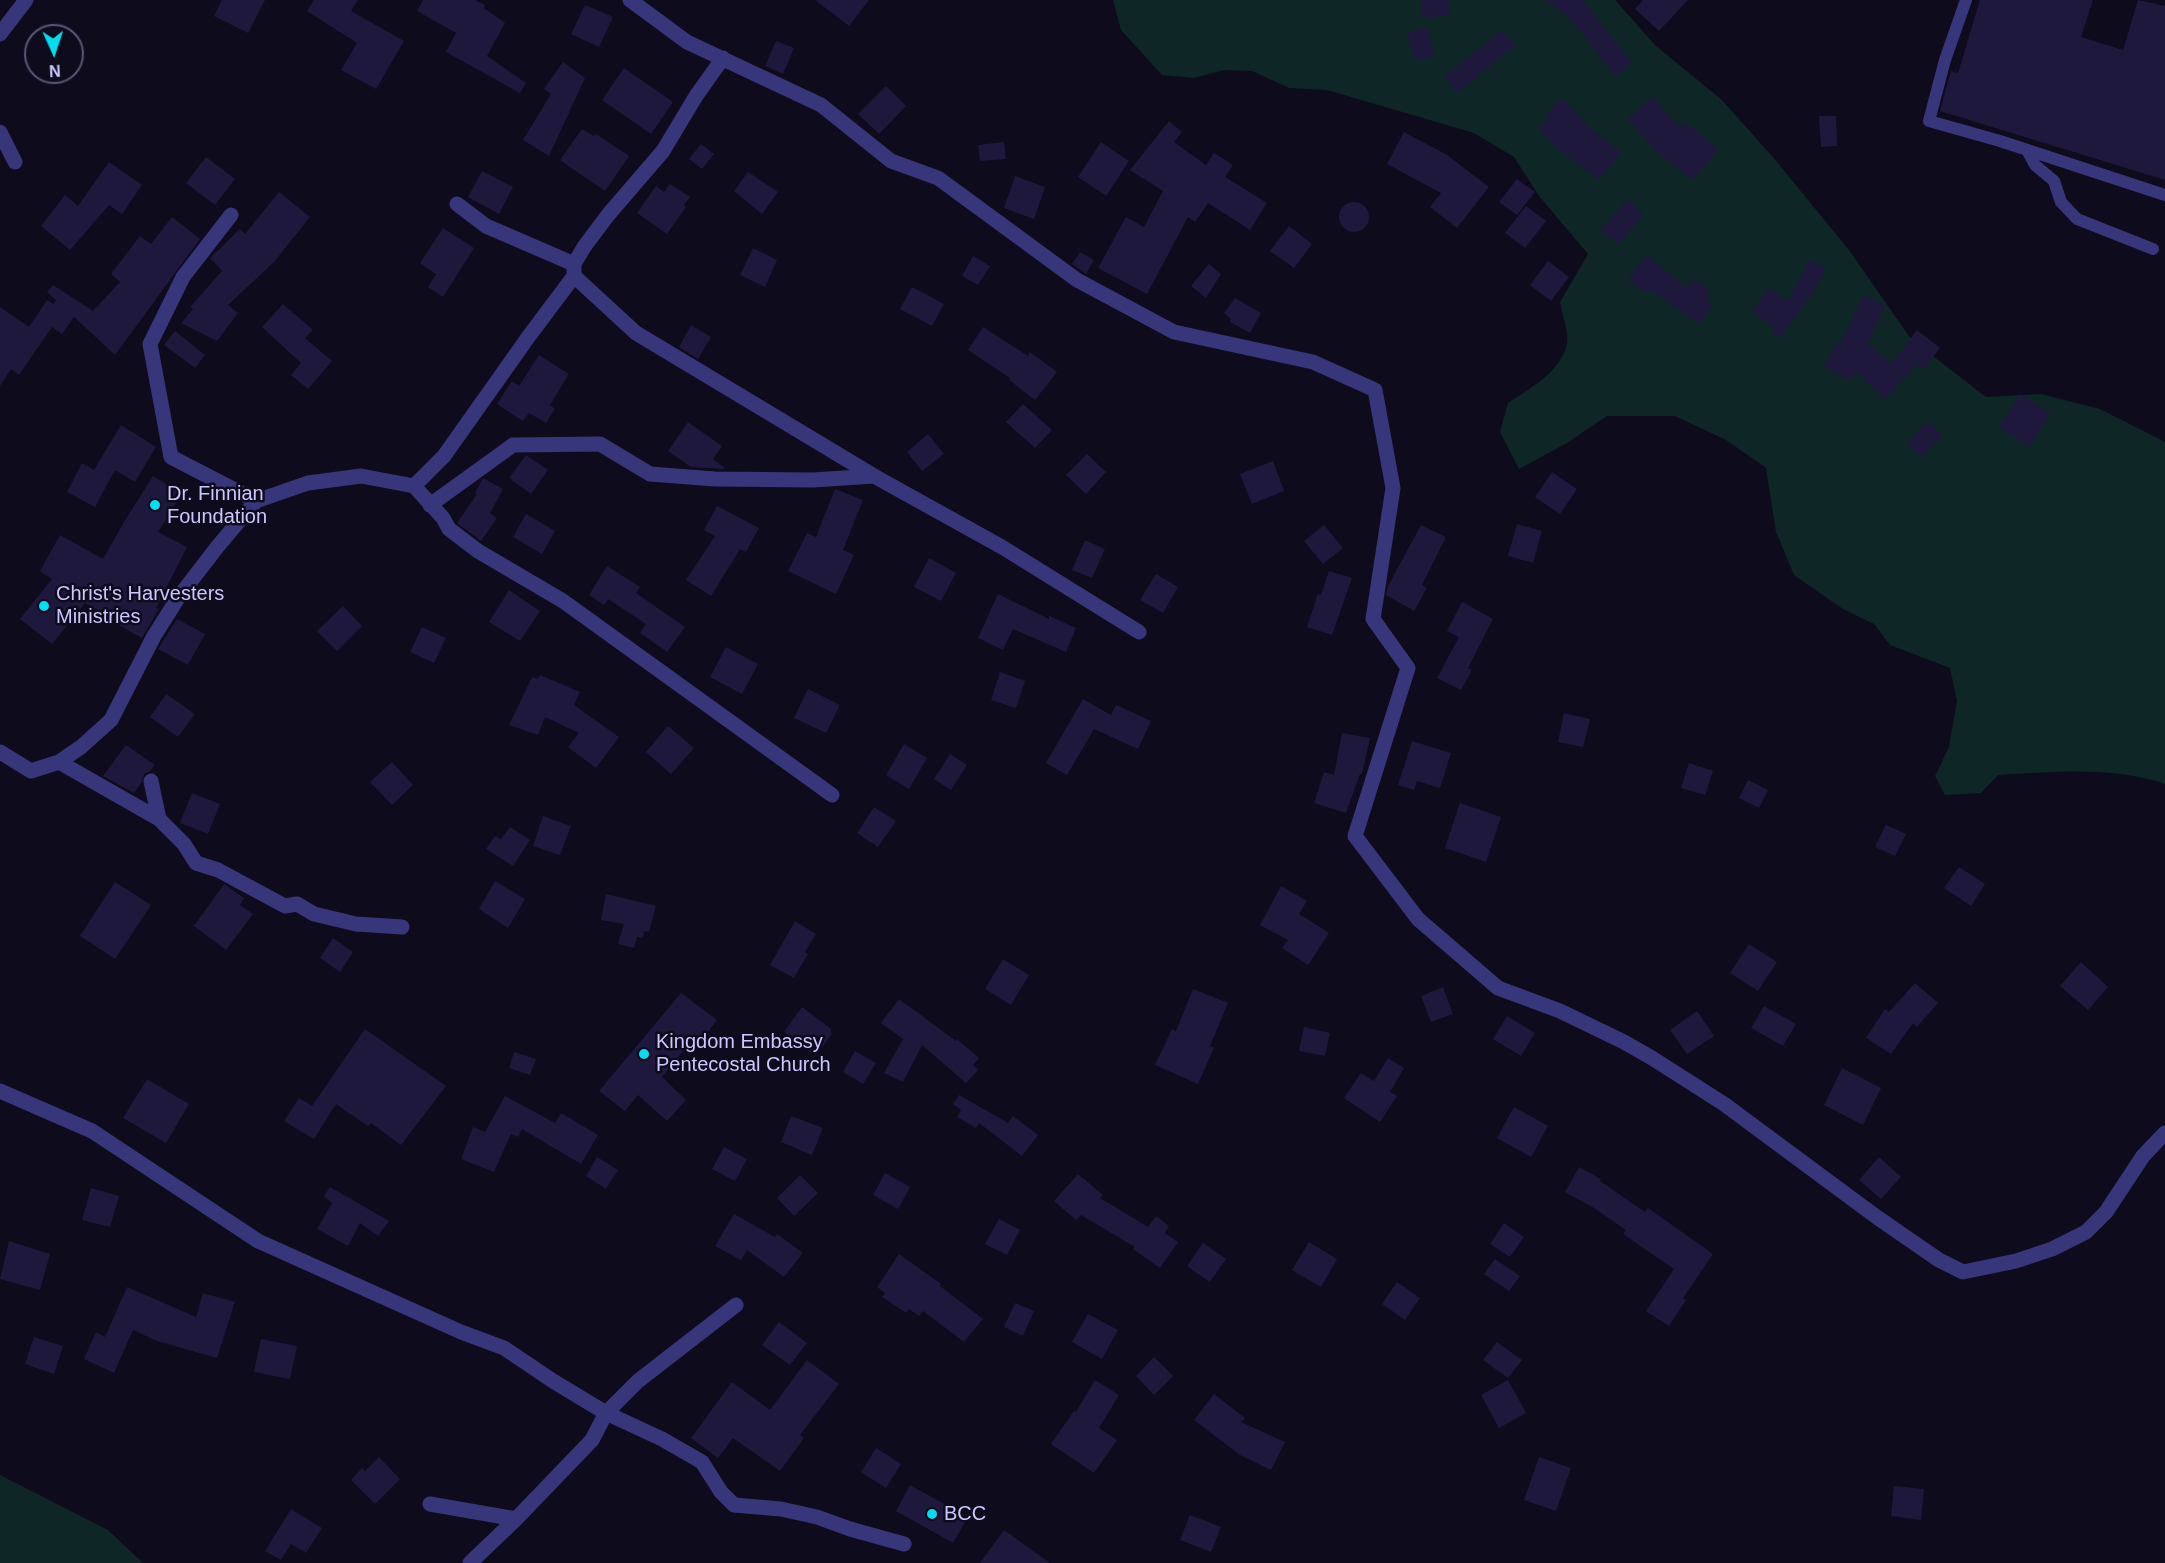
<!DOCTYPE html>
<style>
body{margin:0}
#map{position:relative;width:2165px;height:1563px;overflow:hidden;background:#0e0b1c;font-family:Arial,sans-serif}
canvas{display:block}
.north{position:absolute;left:24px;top:24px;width:60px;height:60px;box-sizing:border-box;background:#0e0b1c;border:2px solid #5a5677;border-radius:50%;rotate:177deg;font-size:16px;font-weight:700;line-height:24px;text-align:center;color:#ccc7ff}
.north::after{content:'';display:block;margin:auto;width:21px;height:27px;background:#02ddf0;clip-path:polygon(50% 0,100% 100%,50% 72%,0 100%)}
</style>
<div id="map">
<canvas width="2165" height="1563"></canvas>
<div class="north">N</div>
</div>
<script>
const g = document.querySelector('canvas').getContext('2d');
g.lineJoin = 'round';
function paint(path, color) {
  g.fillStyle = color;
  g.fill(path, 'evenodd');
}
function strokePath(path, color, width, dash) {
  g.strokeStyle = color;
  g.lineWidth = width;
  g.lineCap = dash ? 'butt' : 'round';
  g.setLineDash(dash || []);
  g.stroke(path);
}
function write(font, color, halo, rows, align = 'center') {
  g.font = font + ' Arial,sans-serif';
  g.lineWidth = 5;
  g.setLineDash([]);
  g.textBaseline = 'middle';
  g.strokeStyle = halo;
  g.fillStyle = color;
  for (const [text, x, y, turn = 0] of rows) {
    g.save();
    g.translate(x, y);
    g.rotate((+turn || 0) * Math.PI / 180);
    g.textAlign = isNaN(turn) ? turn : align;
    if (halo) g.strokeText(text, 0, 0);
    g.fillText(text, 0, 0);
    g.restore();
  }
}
const green = new Path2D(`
 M1113,0H1615L1655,45L1722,100L1772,156L1849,250L1911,339L1986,397L2041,394L2100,409L2165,442V784C2112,766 2053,772 1998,775L1981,793L1945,795L1935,776L1949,747L1957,701L1950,668L1890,645L1874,624L1843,609L1794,575L1776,532L1766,468L1726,440L1675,416H1607L1567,443L1519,469L1500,432L1508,403C1530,388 1561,372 1567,344C1569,332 1562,314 1560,302L1588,254L1539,196L1514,157L1474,133L1327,90L1289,88L1252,71L1224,70L1194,78L1162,75L1121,30Z
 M0,1475L108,1530L143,1563H0Z`);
const building = new Path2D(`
 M222,0H265L248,33L214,16Z
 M314,0H358L351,11L404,41L376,89L341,70L357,43L307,11Z
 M423,0H475L485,5L484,8L505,23L487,56L526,83L520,93L446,52L456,33L417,11Z
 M815,0H869L849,26Z
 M1421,0H1448L1450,15L1423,18Z
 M1546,0H1583L1632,63L1615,76L1572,20Z
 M1643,0H1688L1659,31L1635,9Z
 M1980,0H2093L2081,37L2123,50L2138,0L2165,6V180L1940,111L1951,71L1958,73Z
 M585,5L613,17L599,47L571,34Z
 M1427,27L1435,56L1415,61L1407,33Z
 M1501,30L1515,45L1458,93L1444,77Z
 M776,41L794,48L783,74L765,66Z
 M563,62L585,78L549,156L523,140L551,94L544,89Z
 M624,68L673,102L651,134L602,100Z
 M886,86L906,106L879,134L858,114Z
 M1652,97L1680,128L1685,122L1718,149L1693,180L1658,153L1627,118Z
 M1562,98L1594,131L1621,152L1599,180L1555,146L1538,128L1549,117L1546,113Z
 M1819,116H1836L1837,146L1821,147Z
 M1169,121L1182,132L1174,142L1206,165L1214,153L1233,165L1225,177L1267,203L1250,230L1208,203L1195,222L1188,217L1147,294L1098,268L1126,217L1144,227L1163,191L1130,170Z
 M582,129L594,136L596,134L629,156L605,191L560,160Z
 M1404,132L1447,155L1489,187L1457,228L1430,207L1441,193L1387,164Z
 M1004,142L1006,159L980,161L978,145Z
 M1101,142L1129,161L1106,196L1078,177Z
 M701,144L714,154L702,169L689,159Z
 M206,157L235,179L215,205L186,183Z
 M109,162L142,185L122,214L109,205L70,250L41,226L65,195L78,206Z
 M482,171L513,187L499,214L468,197Z
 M748,172L778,192L762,214L734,191Z
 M1015,176L1045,187L1034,219L1004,208Z
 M1517,179L1535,192L1517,215L1499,202Z
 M670,184L690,197L684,205L686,207L667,234L637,213L656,186L664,192Z
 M279,192L310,217L274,262L228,305L238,313L217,341L181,323L193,309L190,307L222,271L210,258L240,229L245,234Z
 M1627,199L1644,214L1618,245L1601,230Z
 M1339 217a15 15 0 1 1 30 0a15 15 0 1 1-30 0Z
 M1526,206L1546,221L1525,248L1505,233Z
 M172,217L200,239L115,355L74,317L62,334L52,327L19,375L11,369L0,386V307L29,327L47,300L53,304L56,300L47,292L53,285L93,311L120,282L111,274L140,236L151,244Z
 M1289,226L1312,244L1294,268L1270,251Z
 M443,228L474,248L443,297L428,287L436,274L420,263Z
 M753,248L777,260L765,287L740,275Z
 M1080,252L1094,260L1086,274L1072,264Z
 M1647,255L1688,288L1694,279L1711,291L1705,299L1713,304L1699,324L1650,289L1646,293L1628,278Z
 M973,256L990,266L978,285L962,276Z
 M1809,260L1826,268L1816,288L1780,338L1772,333L1774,327L1752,311L1769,288L1788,301Z
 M1548,261L1569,277L1551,301L1530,285Z
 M1209,264L1221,274L1206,298L1191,286Z
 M912,287L944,304L932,326L900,309Z
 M1863,295L1885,305L1868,343L1891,364L1917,330L1940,348L1924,369L1917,364L1885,399L1856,372L1851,381L1824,367L1837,342L1841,344Z
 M1235,298L1261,313L1250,333L1230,322L1231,319L1224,313Z
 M283,304L313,330L305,338L332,361L308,389L291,375L301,363L262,327Z
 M691,325L711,337L698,359L679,347Z
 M983,327L1028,356L1030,352L1057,372L1035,400L1009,380L1010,378L968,350Z
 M175,331L205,355L195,368L164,345Z
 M539,355L569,374L550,405L555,409L546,423L529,413L523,421L497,404L512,381L519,386Z
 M2020,394L2051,414L2029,447L1999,427Z
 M1023,404L1052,430L1035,448L1006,422Z
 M1928,421L1943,436L1921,457L1907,443Z
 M688,422L722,446L713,459L724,467L723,469L691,467L668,451Z
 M121,425L156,447L135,482L115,470L95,507L67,492L82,463L94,470Z
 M928,434L944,454L922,471L907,452Z
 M1087,454L1106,472L1086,494L1066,475Z
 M526,455L548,470L531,494L509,478Z
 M1273,461L1284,491L1252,504L1240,474Z
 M1552,472L1577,489L1560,514L1535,497Z
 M153,476L182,494L158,532L187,547L156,608L159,609L142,638L117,624L118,622L85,603L52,644L20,619L52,579L40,571L60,535L103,559L124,522Z
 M483,478L503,489L490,513L497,518L481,541L457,523L477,494L475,493Z
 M835,489L863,500L843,550L854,555L836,594L788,571L807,533L816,537Z
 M717,506L759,528L746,552L740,549L711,596L686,580L715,536L704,530Z
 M526,514L555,531L542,554L513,537Z
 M1517,524L1542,531L1533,563L1508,556Z
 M1324,525L1343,548L1323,564L1304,541Z
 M1421,525L1446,537L1422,585L1427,588L1414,611L1386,595L1388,586Z
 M1085,540L1105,549L1092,578L1072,570Z
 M929,558L956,573L941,601L914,587Z
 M607,566L640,587L636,593L685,627L667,652L640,633L646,624L608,599L604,605L589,595Z
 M1329,571L1352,578L1332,635L1307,627L1318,594L1321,595Z
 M1156,574L1178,587L1163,613L1140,600Z
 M509,590L540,611L520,641L489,622Z
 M998,594L1049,619V616L1076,628L1066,652L1013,629L1003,650L978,638Z
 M1462,602L1493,619L1468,668L1472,670L1461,690L1437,678L1459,637L1447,631Z
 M343,606L362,626L337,651L317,631Z
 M177,619L205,634L188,665L158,649Z
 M422,627L446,638L434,663L410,652Z
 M726,647L758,664L742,694L710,677Z
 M1000,672L1025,681L1016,708L991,700Z
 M540,675L580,692L574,705L619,737L596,768L568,747L579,733L545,717L538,735L509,725L532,677L538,679Z
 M808,689L840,705L826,733L794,718Z
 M166,694L195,714L178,737L150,717Z
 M1083,699L1111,715L1116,705L1151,721L1138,749L1094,729L1067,775L1046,763Z
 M1564,713L1590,719L1583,747L1558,742Z
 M668,726L694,748L671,774L646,752Z
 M1342,733L1370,738L1362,774H1360L1346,813L1314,803L1324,772L1334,775Z
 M1412,741L1451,753L1440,788L1417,781L1414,790L1398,785Z
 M904,744L927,758L909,789L886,775Z
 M126,745L155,765L150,771L144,774L141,783L134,793L103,776Z
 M950,754L967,765L951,790L934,779Z
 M392,762L413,785L392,805L370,782Z
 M1689,763L1713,771L1705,795L1681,788Z
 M1748,780L1768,790L1759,808L1739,798Z
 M192,793L220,804L208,834L180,823Z
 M1460,803L1501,817L1486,862L1445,848Z
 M874,807L896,821L878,847L857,833Z
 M543,816L571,826L560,855L533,846Z
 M1886,825L1906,834L1895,856L1875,847Z
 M510,827L530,840L513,866L486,849L495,836L501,839Z
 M1959,867L1985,884L1971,906L1944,888Z
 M495,881L525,899L508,928L479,909Z
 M115,882L151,905L115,959L80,936Z
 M224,884L244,898L240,905L253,914L226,950L194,926Z
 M1281,886L1307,901L1299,914L1329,933L1308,965L1282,948L1288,940L1260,925Z
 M606,894L656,906L649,932L644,931L643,938L637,937L634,948L618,944L624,924L601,920Z
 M795,921L816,934L805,952L808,954L794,978L770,965Z
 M333,938L353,952L340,972L320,958Z
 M1749,944L1777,962L1758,991L1730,973Z
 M1003,959L1029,975L1011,1005L985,989Z
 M2081,962L2108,987L2088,1010L2060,986Z
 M1915,983L1938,1003L1917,1027L1913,1023L1891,1054L1866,1038L1885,1009L1889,1012Z
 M1443,987L1453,1014L1431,1022L1421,996Z
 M1193,989L1228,1003L1210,1046L1214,1048L1198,1084L1155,1065L1172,1029L1176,1031Z
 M681,993L717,1020L690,1055L684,1050L662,1077L686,1100L667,1121L638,1095L625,1111L599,1091Z
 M899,999L956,1041L957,1039L979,1058L973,1065L978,1070L966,1083L922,1045L903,1082L884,1073L903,1039L881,1023Z
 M1764,1006L1796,1024L1783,1046L1751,1028Z
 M802,1007L831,1029V1035L816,1056L784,1032Z
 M1697,1011L1714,1036L1687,1054L1670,1030Z
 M1507,1016L1535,1033L1521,1056L1493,1039Z
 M1304,1027L1330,1033L1325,1056L1299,1051Z
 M365,1029L446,1086L401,1145L371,1123L368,1126L336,1104L314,1139L284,1121L299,1098L312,1106Z
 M855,1051L876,1063L863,1084L843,1072Z
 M514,1052L536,1059L530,1075L509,1068Z
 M1388,1058L1404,1068L1390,1092L1397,1096L1380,1122L1344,1098L1361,1073L1374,1081Z
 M1842,1068L1881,1088L1863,1125L1824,1105Z
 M147,1079L189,1104L166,1143L123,1118Z
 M959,1095L1008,1123L1013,1116L1038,1135L1022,1156L979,1123L976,1128L957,1117L961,1110L953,1104Z
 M505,1096L555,1123L561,1113L598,1135L581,1164L522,1129L518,1137L511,1134L494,1172L461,1159L473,1127L485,1132Z
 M1514,1107L1548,1126L1531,1157L1497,1138Z
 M791,1116L823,1128L812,1155L781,1142Z
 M724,1147L747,1159L735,1181L712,1169Z
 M597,1157L618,1170L606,1189L586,1176Z
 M1879,1157L1901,1177L1881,1199L1859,1180Z
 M1579,1167L1601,1179L1600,1181L1645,1212L1648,1208L1713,1254L1683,1298L1686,1300L1669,1326L1646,1311L1674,1269L1623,1234L1626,1230L1594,1208L1565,1192Z
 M885,1173L910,1187L898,1209L873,1195Z
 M1078,1174L1103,1195L1100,1198L1148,1227L1156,1216L1169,1226L1165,1233L1178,1242L1160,1268L1133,1249L1135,1247L1081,1215L1076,1220L1054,1201Z
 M800,1175L818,1193L794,1216L777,1198Z
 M330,1187L389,1221L378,1236L360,1223L348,1246L317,1229L332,1203L324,1196Z
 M91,1188L119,1196L110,1227L82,1220Z
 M734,1214L775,1237L777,1234L803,1253L784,1277L747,1250L741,1260L715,1246Z
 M999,1219L1020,1230L1007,1255L985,1244Z
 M1504,1223L1524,1237L1510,1257L1490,1244Z
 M9,1241L50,1254L40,1290L0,1279Z
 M1309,1242L1337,1259L1321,1287L1292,1270Z
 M1203,1243L1226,1259L1210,1282L1187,1266Z
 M899,1254L941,1284L940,1286L983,1319L964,1342L923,1311L919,1316L909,1309L906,1313L882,1297L885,1293L877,1287Z
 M1495,1259L1520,1276L1509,1291L1484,1274Z
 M1397,1282L1420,1298L1405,1320L1382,1304Z
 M127,1287L196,1317L203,1293L235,1302L217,1358L157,1341L133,1330L114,1373L84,1359L96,1332L105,1337Z
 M1015,1303L1034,1311L1023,1336L1004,1327Z
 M1088,1314L1118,1330L1102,1359L1072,1342Z
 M779,1322L807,1343L790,1365L762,1345Z
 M34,1337L63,1346L54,1374L25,1364Z
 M261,1339L297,1346L290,1379L254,1372Z
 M1497,1342L1522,1360L1508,1378L1483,1360Z
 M1154,1357L1173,1376L1154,1395L1136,1376Z
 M807,1360L839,1384L800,1435L804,1438L780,1471L733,1438L718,1458L691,1438L732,1382L770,1410Z
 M1095,1380L1119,1395L1099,1428L1117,1440L1094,1473L1051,1444L1074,1411L1076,1412Z
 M1508,1380L1526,1413L1499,1428L1481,1395Z
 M1214,1394L1245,1418L1241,1422L1285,1442L1271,1470L1240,1455L1194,1420Z
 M876,1448L901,1464L886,1488L861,1472Z
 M379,1457L400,1479L375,1504L351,1480L362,1468L365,1471Z
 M1539,1457L1571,1468L1556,1511L1524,1500Z
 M910,1485L968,1517L953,1543L896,1511Z
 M1894,1486L1924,1489L1921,1520L1891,1516Z
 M291,1509L322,1528L306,1553L291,1544L281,1560L265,1551Z
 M1190,1515L1221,1527L1211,1552L1180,1540Z
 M1004,1530L1050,1563H980Z`);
const service = new Path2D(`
 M1966,0L1945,60L1929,121L2000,141L2165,195
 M2027,150L2035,165L2054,181L2061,202L2077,219L2153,249`);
const minor = new Path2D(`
 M630,0L687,42L821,105L891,161L938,178L1077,280L1174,332L1313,362L1375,390L1393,488L1373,619L1408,668L1355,836L1418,919L1498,988L1560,1011L1624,1042L1652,1058L1724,1104L1878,1218L1939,1260L1963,1272L2016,1261L2052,1249L2086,1232L2106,1212L2143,1156L2165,1133
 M0,34L26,0
 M0,132L15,162
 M457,204L486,226L574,264V276L529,336L444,456L414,486L443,518L449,529L478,551L563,601L832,795
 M574,264L584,247L608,215L663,151L696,96L723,58
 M574,276L636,333L874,476L1002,547L1139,632
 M256,501L308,483L361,476L414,486
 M430,505L513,445L600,444L650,474L715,479L813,480L874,476
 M0,752L31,771L59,762L81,747L111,720L154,636L178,598L218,546L256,501L171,457L150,344L183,277L231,215
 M59,762L159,819
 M151,781L159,819L184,844L196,863L218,870L285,906L297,904L314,914L356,924L402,927
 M0,1091L92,1131L258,1241L461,1332L504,1348L553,1381L606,1413L638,1381L736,1305
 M430,1504L516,1519L592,1440L606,1413L662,1439L702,1462L721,1492L734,1505L781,1509L817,1517L850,1529L904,1544
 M470,1563L516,1519`);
const markers = [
 [155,505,6,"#02ddf0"],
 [44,606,6,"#02ddf0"],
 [644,1054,6,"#02ddf0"],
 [932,1514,6,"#02ddf0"]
];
const poiNames = [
 ["Dr. Finnian",167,494],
 ["Foundation",167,517],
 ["Christ's Harvesters",56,594],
 ["Ministries",56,617],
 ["Kingdom Embassy",656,1042],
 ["Pentecostal Church",656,1065],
 ["BCC",944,1514]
];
paint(green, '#0e2625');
paint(building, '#1e183d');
strokePath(service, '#38367b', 12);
strokePath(minor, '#38367b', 15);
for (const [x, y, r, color] of markers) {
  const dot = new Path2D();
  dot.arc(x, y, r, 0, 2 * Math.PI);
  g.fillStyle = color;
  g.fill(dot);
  strokePath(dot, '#0e0b1c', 2);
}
write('20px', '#ccc7ff', '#0e0b1c', poiNames, 'left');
</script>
